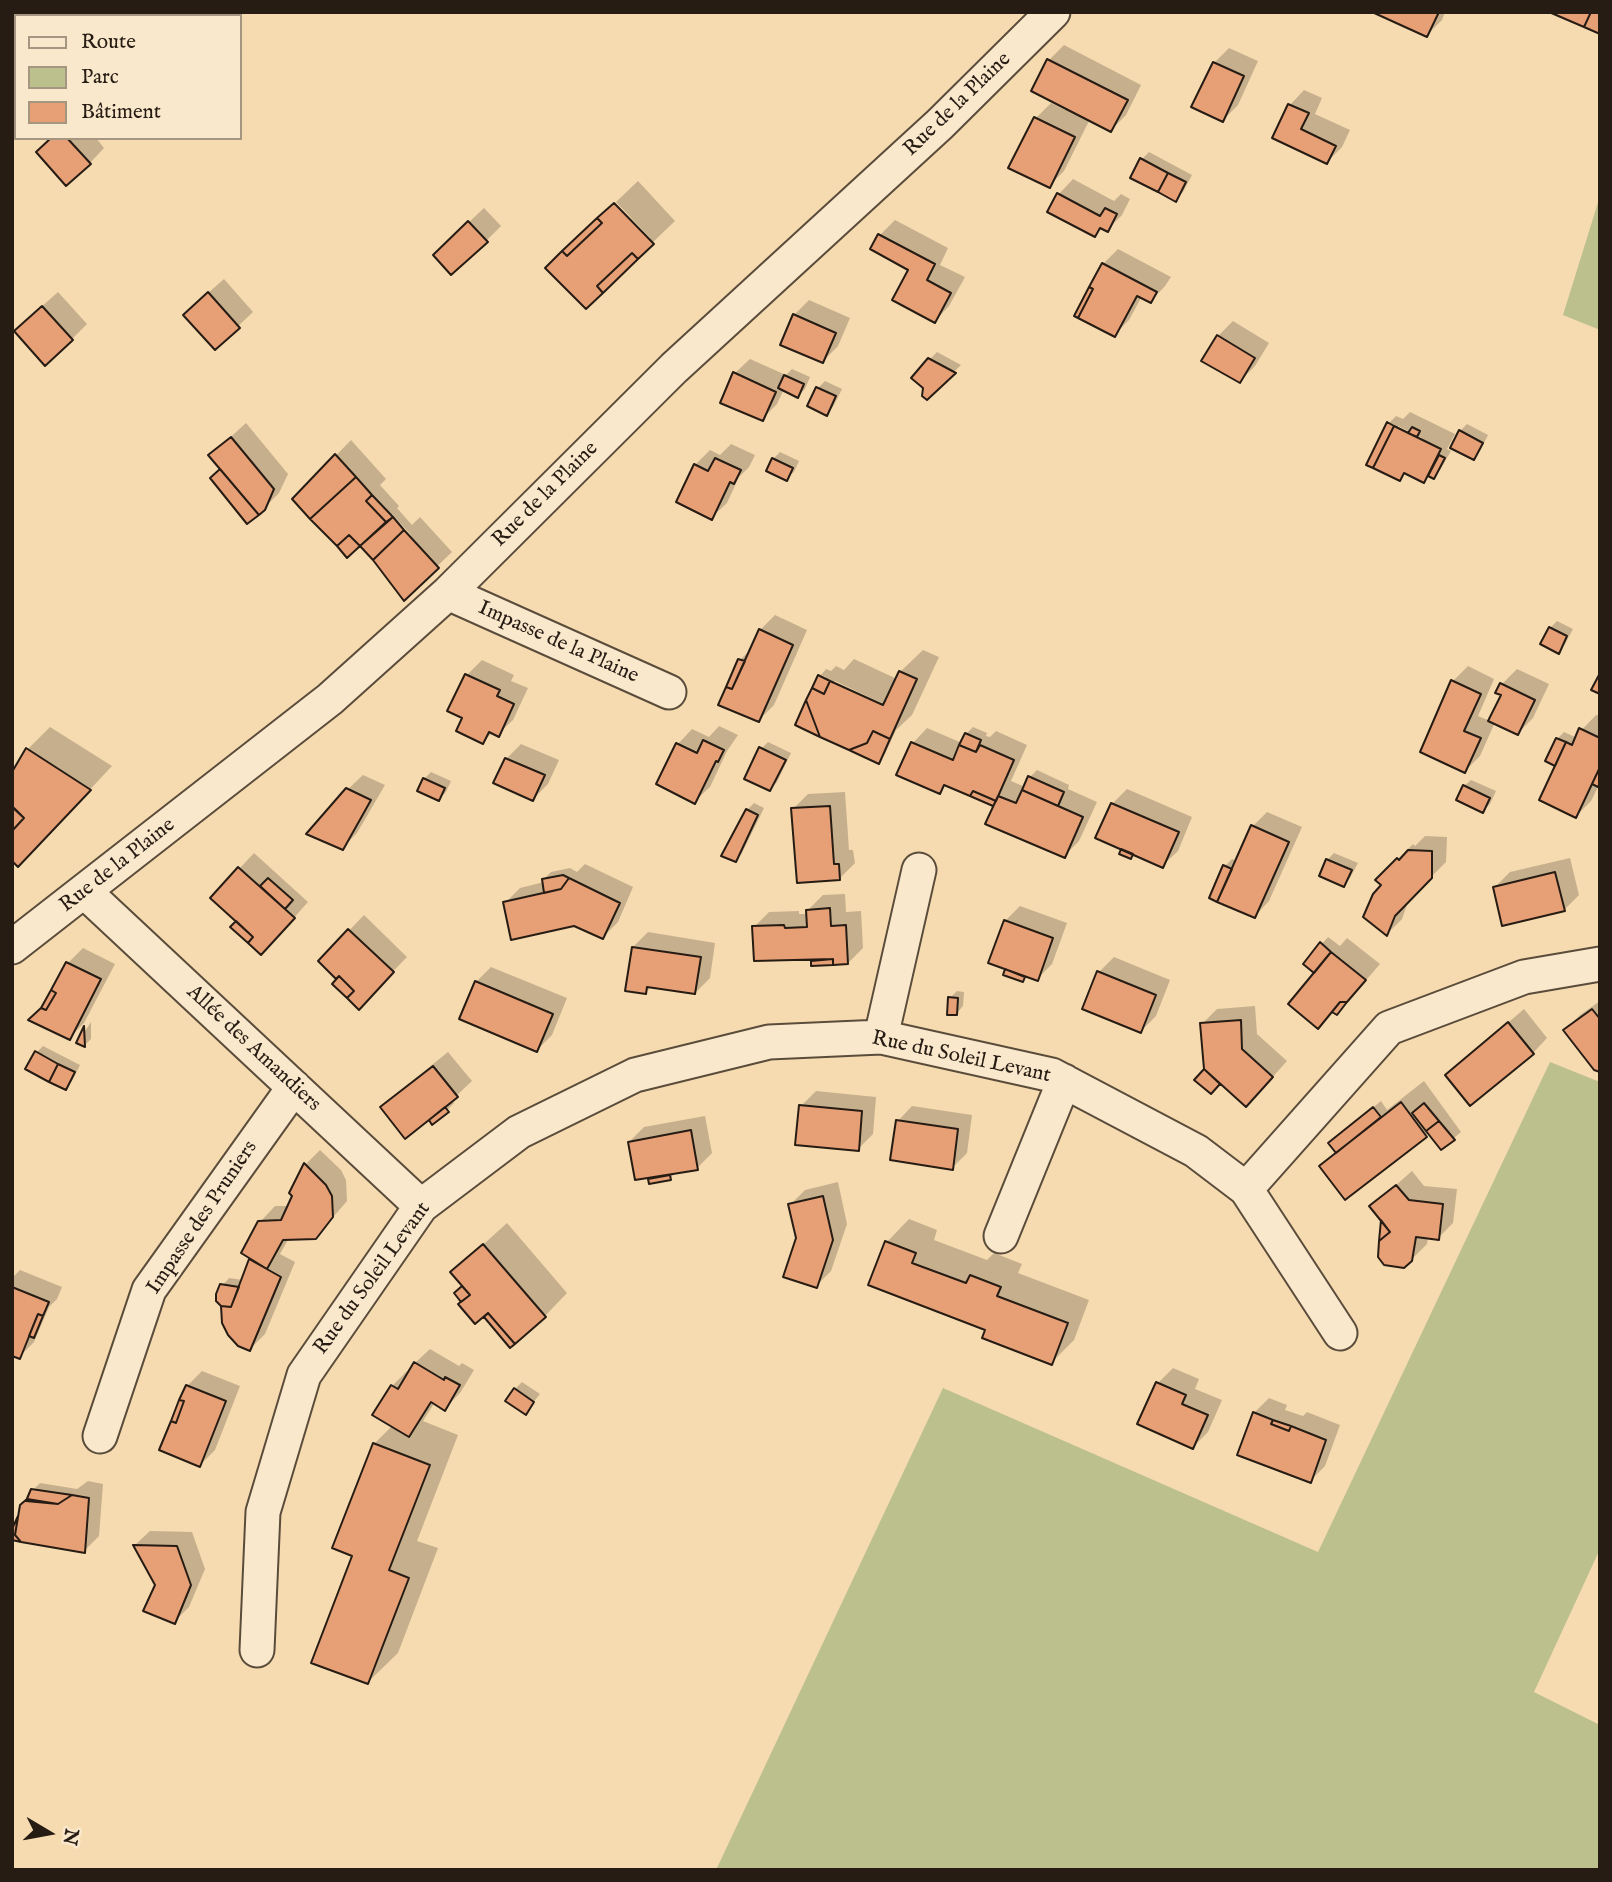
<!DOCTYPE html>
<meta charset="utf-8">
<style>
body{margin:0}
#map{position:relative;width:1612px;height:1882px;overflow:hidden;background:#f7dbb0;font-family:"IM FELL English",serif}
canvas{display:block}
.frame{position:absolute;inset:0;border:14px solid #261c14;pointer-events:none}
.legend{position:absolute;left:14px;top:14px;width:228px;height:126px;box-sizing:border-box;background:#fae8cc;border:2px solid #a59682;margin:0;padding:9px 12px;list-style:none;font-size:21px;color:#261c14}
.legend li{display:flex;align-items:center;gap:14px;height:35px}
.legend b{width:35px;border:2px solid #a59682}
.north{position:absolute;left:14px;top:1798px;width:70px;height:70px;-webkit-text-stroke:5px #fae8cc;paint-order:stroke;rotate:100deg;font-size:19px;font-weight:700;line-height:28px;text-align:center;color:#261c14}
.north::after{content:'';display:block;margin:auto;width:24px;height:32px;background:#261c14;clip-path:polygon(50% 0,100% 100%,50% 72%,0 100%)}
</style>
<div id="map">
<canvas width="1612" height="1882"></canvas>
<div class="frame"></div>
<ul class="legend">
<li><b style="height:9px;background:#fae8cc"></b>Route</li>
<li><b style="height:19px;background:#bcc08c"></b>Parc</li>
<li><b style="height:19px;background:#e7a076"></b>Bâtiment</li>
</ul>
<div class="north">N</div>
</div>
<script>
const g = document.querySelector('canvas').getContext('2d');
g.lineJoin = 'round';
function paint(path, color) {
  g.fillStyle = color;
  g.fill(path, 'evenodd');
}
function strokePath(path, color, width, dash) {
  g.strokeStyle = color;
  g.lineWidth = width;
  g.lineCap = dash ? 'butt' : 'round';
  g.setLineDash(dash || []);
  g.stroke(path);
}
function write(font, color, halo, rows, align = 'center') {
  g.font = font + ' "IM FELL English",serif';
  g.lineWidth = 5;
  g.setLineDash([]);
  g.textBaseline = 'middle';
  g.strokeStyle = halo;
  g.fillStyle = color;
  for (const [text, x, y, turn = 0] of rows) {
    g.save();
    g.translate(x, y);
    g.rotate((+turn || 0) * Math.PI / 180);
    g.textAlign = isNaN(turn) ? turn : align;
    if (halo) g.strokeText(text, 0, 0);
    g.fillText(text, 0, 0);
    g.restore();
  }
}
const green = new Path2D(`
 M1600,196V330L1563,315Z
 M1550,1062L1600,1082V1549L1534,1692L1600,1725L1599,1870H716L943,1388L1318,1552Z`);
const shadow = new Path2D(`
 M1377,12H1445L1442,20L1427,35Z
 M1064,45L1141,85L1126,115L1111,130L1090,119L1064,171L1049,186L1036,118L1051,103L1065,110L1066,107L1049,60Z
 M1229,48L1258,61L1238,105L1223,120L1214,63Z
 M1304,90L1322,98L1315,114L1350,130L1342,147L1327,162L1274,137L1290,105Z
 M52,138H96L104,148L90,163Z
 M1149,152L1192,175L1183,192L1176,199L1142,159Z
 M1073,179L1114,201L1121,194L1130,199L1122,215L1107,230L1103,227L1095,235L1059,194Z
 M638,181L675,221L652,243L647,240L650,238L616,202Z
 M484,208L501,226L486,241L450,240Z
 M895,220L948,248L940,265L965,277L949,306L935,321L911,269L873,248L880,235Z
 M1118,249L1171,277L1165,286L1151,301L1142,296L1129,320L1114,335L1103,264Z
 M224,279L253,312L215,348L200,300Z
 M58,292L87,324L72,339L31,316Z
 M809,300L850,318L838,346L823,361L794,315Z
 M1233,321L1269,343L1255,366L1240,381L1218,336Z
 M937,352L961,365L927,398L930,359Z
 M750,359L786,375L792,369L810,377L805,389L798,396L784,389L777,404L762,419L735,373Z
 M825,381L842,389L833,407L826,413L809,405L818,388Z
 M1410,412L1455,434L1447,449L1451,451L1440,470L1433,477L1430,475L1424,481L1406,472L1400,479L1389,423L1396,416L1403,419ZM1398,426L1422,438L1420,441L1398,430Z
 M246,423L288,474L279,493L258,514L211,455Z
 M1467,424L1488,435L1480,451L1473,458L1460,431Z
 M351,440L386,479L380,485L399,506L397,508L412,525L420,517L452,552L404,598L360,544L294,499ZM392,514L411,535L409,537L389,516Z
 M731,444L755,455L749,467L739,477L727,503L712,517L695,465L710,450L720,455Z
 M780,452L799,461L794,472L787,478L773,459Z
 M775,615L807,630L774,705L759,720L740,660L747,653L750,654L760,630Z
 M1557,621L1573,629L1565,644L1558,651L1550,628Z
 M923,650L939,657L912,715L896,730L885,754L878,761L823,679L826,677L821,675L826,669L831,671L836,666L844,670L854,659L897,679L900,672ZM835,681L892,708L891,711L832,684Z
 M482,660L514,675L511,681L528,688L513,720L498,734L493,732L483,742L465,717L450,710L467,675Z
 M1468,666L1494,679L1478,716L1490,721L1503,694L1502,684L1517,669L1549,684L1533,718L1518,733L1495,722L1480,756L1465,771L1453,681Z
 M1596,715L1600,716V783L1591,801L1576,816L1558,765L1557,739L1564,732L1575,737Z
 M719,726L738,735L727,751L710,787L695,801L678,744L692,729L709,737Z
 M50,727L112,766L41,842L27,750Z
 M973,727L987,733L986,736L990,737L996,731L1027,745L1011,781L1025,787L1030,777L1037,770L1069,785L1068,789L1097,802L1079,841L1064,856L999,798L947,784L939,792L899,774L913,743L927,728L962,743L966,734Z
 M768,742L791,753L777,782L770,789L761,749Z
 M521,744L559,760L548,784L533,799L506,759Z
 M431,772L451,781L446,792L439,799L424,779Z
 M363,775L385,785L357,833L342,848L347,790Z
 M1471,780L1496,791L1490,804L1483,811L1464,786Z
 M1127,789L1192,817L1178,851L1163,865L1122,850L1112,804Z
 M845,792L849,850H853L855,863L840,878L793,809L808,794Z
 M754,803L764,808L742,853L735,860L747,810Z
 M1267,812L1302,827L1269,901L1255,916L1225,866L1232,859L1237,861L1253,826Z
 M1425,836L1447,837L1446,862L1409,899L1402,919L1387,934L1384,885L1377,880L1413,844L1415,846Z
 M254,853L308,902L276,938L212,898Z
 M1334,853L1358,863L1350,878L1343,885L1327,860Z
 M1570,858L1579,895L1564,910L1495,887L1510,872Z
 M585,864L633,887L618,922L603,937L574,924L505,903L520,888L544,882L543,880L551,872L570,868L577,872Z
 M845,894L846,912L861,911L863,948L848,963L813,961L816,958L754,927L769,912L799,911V914H808V910L823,895Z
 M1020,906L1067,923L1052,964L1037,979L1027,975L1022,980L1005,974V921Z
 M364,915L407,957L373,992L344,972L320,961Z
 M648,932L715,943L710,978L695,993L652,986L646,992L633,947Z
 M1328,937L1340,946L1347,938L1380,964L1344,1006L1337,1013L1334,1011L1318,1027L1322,944Z
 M83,948L115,964L84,1023L69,1038L68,963Z
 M1114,957L1170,980L1156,1016L1141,1031L1099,972Z
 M491,967L567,998L552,1035L537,1050L476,982Z
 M957,991L964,992L963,1006L956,1014L950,998Z
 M1600,1001V1070L1565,1030L1580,1015Z
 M1255,1006L1257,1034L1287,1061L1261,1090L1221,1082L1211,1092L1197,1079L1208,1067L1202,1024L1217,1009Z
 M1524,1009L1547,1038L1533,1053L1447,1075Z
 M91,1022V1039L85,1045L78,1042Z
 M43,1046L80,1065L72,1081L65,1088L36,1053Z
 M448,1052L472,1081L452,1100L454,1103L447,1110L429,1118L383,1108L397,1093Z
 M1424,1081L1461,1132L1454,1138L1442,1147L1429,1132L1425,1136L1321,1166L1337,1150L1338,1136L1381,1101L1387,1110Z
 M816,1091L876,1097L873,1134L858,1149L801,1106Z
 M912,1106L972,1115L967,1153L952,1168L898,1121Z
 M705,1116L712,1153L697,1168L677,1171L670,1178L650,1179L654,1175L629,1142L644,1127Z
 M320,1150L341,1170L346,1180L347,1201L315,1238H289L280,1254L295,1262L265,1334L250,1349L222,1286L229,1278L243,1280L252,1258L260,1222L275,1206H289L295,1195L291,1193L306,1164Z
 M1412,1171L1424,1186L1457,1189L1453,1223L1438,1238L1428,1237L1427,1244L1411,1260L1372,1206Z
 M838,1182L847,1224L831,1271L816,1286L798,1238L790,1205L805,1190Z
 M909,1219L937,1230L934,1240L987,1260L994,1253L1022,1264L1018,1273L1089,1300L1074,1340L1051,1363L987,1329L887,1242Z
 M507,1223L567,1293L545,1316L490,1310L463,1302L456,1293L464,1285L453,1272Z
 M20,1270L62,1287L57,1299L49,1307L34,1342L19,1357L12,1354V1278Z
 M430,1349L459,1366L462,1363L474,1370L460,1393L445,1408L435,1402L423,1421L458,1435L417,1541L438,1548L398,1653L368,1682L354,1555L374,1444L393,1425L392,1386L407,1371L410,1373L415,1363Z
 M1173,1368L1199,1379L1195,1389L1222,1400L1208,1432L1193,1447L1158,1383Z
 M202,1371L240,1386L215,1450L200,1465L187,1386Z
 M522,1382L540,1394L525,1413L515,1389Z
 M1269,1398L1287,1405L1285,1410L1303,1416L1307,1412L1340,1425L1325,1466L1311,1480L1254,1413Z
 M88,1481L103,1484L99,1536L84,1551L21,1541L12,1533L33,1490L40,1483L77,1489Z
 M150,1531L192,1532L205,1569L189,1607L174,1622L135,1545Z`);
const building = new Path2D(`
 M1372,12H1439L1427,37Z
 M1549,12H1591L1584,27Z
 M1591,12H1600V34L1584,27Z
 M1047,59L1128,100L1111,132L1031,91Z
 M1213,62L1244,76L1223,122L1191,107Z
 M1288,104L1309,113L1301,129L1336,146L1327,164L1272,138Z
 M1034,117L1075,137L1050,188L1008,168Z
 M51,138H67L91,164L66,186L36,152Z
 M1140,158L1168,173L1158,192L1130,178Z
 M1168,173L1186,182L1176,202L1158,192Z
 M1057,193L1100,216L1105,208L1117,214L1108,232L1100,228L1095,237L1047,212Z
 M614,203L654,244L638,259L632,253L597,286L603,293L586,309L545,268L562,251L567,256L602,223L597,218Z
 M597,218L602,223L567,256L562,251Z
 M468,221L488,242L451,275L433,255Z
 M878,234L935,264L927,280L951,293L935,323L892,300L908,270L870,249Z
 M632,253L638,259L603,293L597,286Z
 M1102,263L1157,292L1151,303L1137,296L1115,337L1078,318L1093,289L1089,287Z
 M1089,287L1093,289L1078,318L1074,316Z
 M208,292L240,328L215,350L183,315Z
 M42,306L73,340L45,366L14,331Z
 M793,314L836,333L823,363L780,345Z
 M1217,335L1255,358L1240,383L1201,361Z
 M928,358L956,373L927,400L922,396L923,388L911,378Z
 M733,372L776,392L763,421L720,403Z
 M784,375L804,384L798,398L778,388Z
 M816,387L836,396L827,416L807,406Z
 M1387,422L1394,426L1373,468L1366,465Z
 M1394,426L1441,449L1424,483L1404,473L1400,481L1373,468Z
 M1412,427L1420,431L1417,437L1408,433Z
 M1459,430L1483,443L1474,460L1450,448Z
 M231,437L274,489L265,510L259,515L208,455Z
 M335,454L356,477L310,519L292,499Z
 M1439,455L1445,458L1434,479L1428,476Z
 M715,458L741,470L734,484L730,482L712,520L676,502L694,464L708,471Z
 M772,458L793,468L787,481L766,471Z
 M220,469L259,515L247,524L210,478Z
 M356,477L372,495L366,501L386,522L360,546L349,535L337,546L310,519Z
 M372,495L393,517L386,522L366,501Z
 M393,517L404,530L373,560L360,546Z
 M404,530L439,568L404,601L373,560Z
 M349,535L360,546L347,558L337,546Z
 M1549,627L1567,636L1559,654L1540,644Z
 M759,629L793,645L759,722L718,705L726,687L732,689Z
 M738,659L745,661L732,689L726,687Z
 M899,671L917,679L890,739L873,731L867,743L849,750L820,737L806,700L812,688L824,694L830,681L883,705Z
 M1600,673V694L1591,690Z
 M465,674L500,690L497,696L514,704L499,737L489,732L483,744L456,731L462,718L447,711Z
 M818,675L830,681L824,694L812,688Z
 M1451,680L1481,694L1464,731L1481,738L1465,773L1420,752Z
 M1500,683L1535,700L1518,735L1488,721L1501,695L1495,693Z
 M806,700L820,737L795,725Z
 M1579,728L1600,738V767L1576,818L1539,800L1566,742L1572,745Z
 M873,731L890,739L879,764L849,750L867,743Z
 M965,733L981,740L976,752L959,745Z
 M1556,738L1566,742L1555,766L1545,761Z
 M703,740L724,750L718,762L716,761L695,804L656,784L676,743L697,753Z
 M911,742L953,760L959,745L976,752L980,745L1014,760L996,801L973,791L970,796L944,785L940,794L896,775Z
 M759,747L786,760L770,791L744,779Z
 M26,748L91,790L18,867L12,861V831L24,818L12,807V772Z
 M505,758L545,775L533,801L493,783Z
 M1600,767V784L1598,787L1592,784Z
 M1028,776L1064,792L1058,806L1022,790Z
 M423,778L445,788L439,801L417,791Z
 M1463,785L1490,798L1483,813L1456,800Z
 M346,788L371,800L343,850L306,834Z
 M1022,790L1083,817L1065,858L985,824L998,796L1016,803Z
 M973,791L996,801L993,806L970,796Z
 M1111,803L1179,832L1163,868L1095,838Z
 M830,806L834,864H839L840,880L797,883L791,808Z
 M14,808L24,818L12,831V810Z
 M746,809L758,815L736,862L721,856Z
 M1251,825L1289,842L1255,918L1217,902Z
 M1121,849L1133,854L1131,859L1119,854Z
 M1408,850L1432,851V878L1395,916L1387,936L1363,917L1373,894L1381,885L1375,880L1397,858L1399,860Z
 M1326,859L1352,870L1344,887L1319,876Z
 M1223,865L1232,869L1217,902L1209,898Z
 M238,867L295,918L261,955L248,943L253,937L210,898Z
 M1555,872L1565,911L1502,926L1493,887Z
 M563,875L569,878L561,889L544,893L542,879Z
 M268,878L293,900L285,909L260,886Z
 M569,878L620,903L603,939L574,926L511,940L503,902L561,889Z
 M830,908L831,926L846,925L848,964L833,965V959L754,961L752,926L784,925L785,928L807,927L806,910Z
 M1004,920L1053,938L1038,981L988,963Z
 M236,921L253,937L248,943L230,927Z
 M348,929L394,972L359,1010L347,998L354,991L339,976L336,979L318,961Z
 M1320,942L1331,952L1314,973L1303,964Z
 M632,947L701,957L695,994L647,987L646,994L625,991Z
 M1331,952L1366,980L1347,1002H1340L1318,1029L1288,1004Z
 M833,959V965L811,966V961Z
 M66,962L101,979L70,1040L28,1020L41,1008L46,1010L56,993L51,990Z
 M1005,969L1025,977L1023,982L1003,975Z
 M1097,971L1156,995L1141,1033L1082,1009Z
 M339,976L354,991L347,998L332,984Z
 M475,981L553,1014L537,1052L459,1019Z
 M51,990L56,993L46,1010L41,1008Z
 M948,997L958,998L957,1015H947Z
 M1340,1002H1347L1337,1015L1332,1012Z
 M1592,1009L1600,1019V1072L1594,1070L1563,1030Z
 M1241,1020L1242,1049L1273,1077L1246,1107L1204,1069L1200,1023Z
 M1508,1022L1534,1054L1470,1106L1445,1075Z
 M84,1026L85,1047L76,1043Z
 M35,1051L58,1064L49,1082L25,1069Z
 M58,1064L75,1072L66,1090L49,1082Z
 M433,1066L458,1097L405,1139L380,1107Z
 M1204,1069L1220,1084L1211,1094L1194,1080Z
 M1401,1102L1427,1137L1345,1200L1319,1166Z
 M1424,1103L1439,1121L1426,1131L1412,1113Z
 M799,1105L862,1111L859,1151L795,1145Z
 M445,1107L449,1112L432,1125L429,1120Z
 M1373,1107L1381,1117L1336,1153L1328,1143Z
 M896,1120L958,1129L953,1170L890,1160Z
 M1439,1121L1455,1140L1441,1150L1426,1131Z
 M691,1130L698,1170L635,1180L628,1142Z
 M304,1163L326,1185L332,1196L333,1217L316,1239L283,1240L267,1269L241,1253L258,1221L281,1220L292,1196L289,1193Z
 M670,1175L671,1180L649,1184L648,1179Z
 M1396,1185L1409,1200L1443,1204L1439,1240L1416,1237L1412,1261L1404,1268L1384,1265L1378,1257L1379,1241L1390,1232L1369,1206Z
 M823,1196L833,1240L817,1288L783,1277L796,1238L788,1204Z
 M1381,1220L1390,1232L1379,1241Z
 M885,1241L916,1253L912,1263L966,1283L970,1275L1001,1287L997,1296L1068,1323L1052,1365L982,1338L985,1330L868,1285Z
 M483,1244L546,1317L515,1344L488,1313L475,1324L458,1304L470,1295L450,1272Z
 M249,1259L281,1277L250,1351L238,1346L228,1335L222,1323L221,1306L231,1307Z
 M220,1284L239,1287L231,1307L221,1306L216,1301V1294Z
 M462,1286L470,1295L461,1302L454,1293Z
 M12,1287L49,1302L43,1316L38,1314L20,1359L12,1356Z
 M488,1313L515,1344L510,1348L484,1317Z
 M38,1314L43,1316L34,1338L29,1336Z
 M414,1362L444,1380L445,1377L460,1385L445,1411L431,1402L409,1437L372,1415L391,1385L398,1389Z
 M1156,1382L1186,1395L1182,1404L1208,1415L1193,1449L1137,1424Z
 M186,1385L226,1401L200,1467L159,1450L171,1421L176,1423L184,1401L179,1400Z
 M514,1388L534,1402L526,1415L505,1401Z
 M179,1400L184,1401L176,1423L171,1421Z
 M1253,1412L1273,1420L1271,1424L1289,1431L1291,1426L1326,1440L1311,1483L1237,1455Z
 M1273,1420L1291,1426L1289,1431L1271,1424Z
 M373,1443L430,1465L389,1570L409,1578L368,1684L311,1663L352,1556L332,1548Z
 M31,1489L72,1495L58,1504L26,1501Z
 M72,1495L89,1498L85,1553L21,1542L15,1535L20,1505L27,1499L58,1504Z
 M18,1516L15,1535L21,1542L12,1540V1529Z
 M133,1545L177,1546L191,1585L175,1624L143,1611L155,1585Z`);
const street = new Path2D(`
 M448,593L669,692
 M85,892L421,1206
 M12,947L330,699L448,593L674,368L940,124L1053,12
 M881,1037L919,870
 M1246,1189L1389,1028L1524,977L1600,964
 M1001,1236L1064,1081
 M100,1436L149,1290L294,1087
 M257,1650L263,1512L304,1375L421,1206L519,1132L635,1075L769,1042L881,1037L1052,1075L1196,1151L1246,1189L1340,1333`);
const streetNames = [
 ["Rue de la Plaine",958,105,-44],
 ["Rue de la Plaine",546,495,-45],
 ["Impasse de la Plaine",558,643,24],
 ["Rue de la Plaine",118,866,-38],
 ["Allée des Amandiers",253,1049,43],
 ["Rue du Soleil Levant",961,1058,12],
 ["Impasse des Pruniers",203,1218,-56],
 ["Rue du Soleil Levant",373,1279,-54]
];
paint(green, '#bcc08c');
paint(shadow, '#0003');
paint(building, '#e7a076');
strokePath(building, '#261c14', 2);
strokePath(street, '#5a4c3b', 37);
strokePath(street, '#fae8cc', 33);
write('21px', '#261c14', '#fae8cc', streetNames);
</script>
